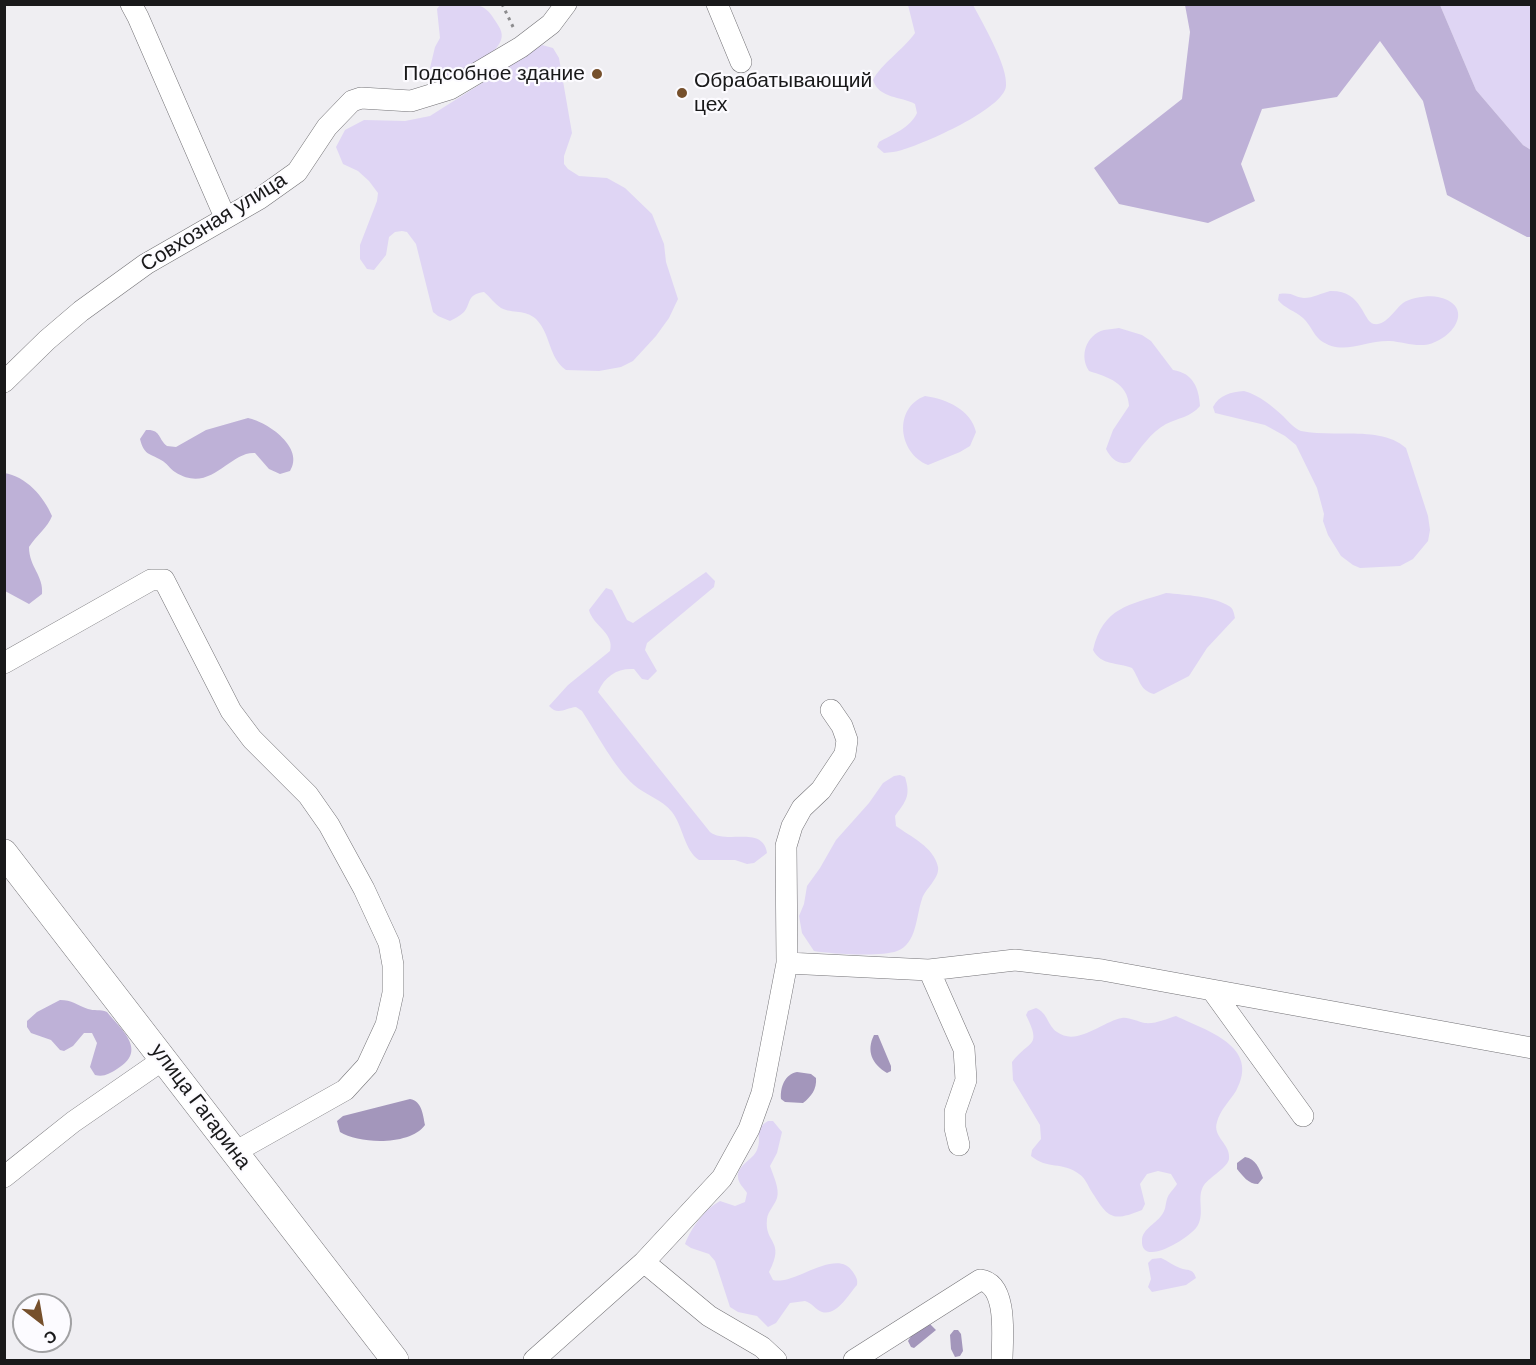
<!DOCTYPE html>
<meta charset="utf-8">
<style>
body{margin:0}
#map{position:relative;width:1536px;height:1365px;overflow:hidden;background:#efeef2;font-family:"DM Sans",sans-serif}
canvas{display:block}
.frame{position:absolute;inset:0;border:6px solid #19191a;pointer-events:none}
.north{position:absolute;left:12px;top:1293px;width:60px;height:60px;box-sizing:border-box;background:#fcfbff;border:2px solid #a1a1a3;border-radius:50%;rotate:149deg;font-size:16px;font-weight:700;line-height:24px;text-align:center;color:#19191a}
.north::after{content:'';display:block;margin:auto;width:21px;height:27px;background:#76502c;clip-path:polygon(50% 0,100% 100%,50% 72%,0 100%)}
</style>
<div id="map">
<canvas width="1536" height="1365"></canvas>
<div class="frame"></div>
<div class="north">С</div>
</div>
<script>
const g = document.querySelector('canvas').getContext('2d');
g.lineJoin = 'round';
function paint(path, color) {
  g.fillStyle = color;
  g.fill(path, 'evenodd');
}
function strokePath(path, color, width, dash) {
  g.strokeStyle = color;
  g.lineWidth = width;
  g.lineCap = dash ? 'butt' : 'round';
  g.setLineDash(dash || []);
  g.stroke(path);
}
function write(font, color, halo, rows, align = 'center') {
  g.font = font + ' "DM Sans",sans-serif';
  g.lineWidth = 4.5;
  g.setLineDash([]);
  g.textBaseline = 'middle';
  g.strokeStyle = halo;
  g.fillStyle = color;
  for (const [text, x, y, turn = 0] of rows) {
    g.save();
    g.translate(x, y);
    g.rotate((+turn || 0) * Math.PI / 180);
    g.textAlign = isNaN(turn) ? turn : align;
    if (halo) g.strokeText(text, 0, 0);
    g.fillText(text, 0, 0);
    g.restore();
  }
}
const green = new Path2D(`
 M440,5C451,5 465,2 477,5C485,7 490,12 494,19C498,25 504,32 501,40C495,58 453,79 436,78L430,68L435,47L440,38L437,9Z
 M908,5H973C983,24 1008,66 1006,86C1004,109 923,144 902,150C896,152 890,152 884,153L877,147L879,142C893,134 910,128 917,113L915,104C901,96 879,99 873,80C881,64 903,50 915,33Z
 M1440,5H1531V150L1523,145L1476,90Z
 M542,45L553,48L559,58L572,133L564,156V164L568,169L579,176L607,178L625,188L652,214L664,244L666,262L678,299L669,318L656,336L633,361L621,367L599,371L566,370C548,357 551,334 536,319C525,309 513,314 501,308C495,304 490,297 484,292C466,295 472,302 464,312C460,316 454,319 450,321L438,316L433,312L416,244L407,232L402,231L395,232L389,237L386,255L374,270L367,269L360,259V245L377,201L378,193L369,181L358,171L343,164L336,147L345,130L364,120L405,121L430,116Z
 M1330,291C1363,290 1362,321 1374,324C1386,326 1395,309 1403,303C1410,298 1429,295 1438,297C1471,304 1459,332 1435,342C1421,349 1404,342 1390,341C1364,340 1343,357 1320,340C1313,334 1310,324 1303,318C1295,311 1284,308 1278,300L1279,294C1294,292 1293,297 1304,298C1313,298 1322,293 1330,291Z
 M1119,328L1142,335L1151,341L1173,370C1193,373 1199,388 1200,406C1191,417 1178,418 1166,424C1151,432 1140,449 1130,462C1119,466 1111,459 1106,449L1113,430L1129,406C1128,383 1108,377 1089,371C1079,356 1086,335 1104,330C1109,329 1115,329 1119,328Z
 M1244,391C1259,395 1272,406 1283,416C1288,421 1295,429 1301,431C1333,438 1381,425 1406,448L1428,516L1430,530L1428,541L1413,559L1400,566L1360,568L1353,565L1341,556L1328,535L1323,521L1324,514L1317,488L1296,445L1285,436L1265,425L1215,413L1213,407C1219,395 1231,392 1244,391Z
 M925,396C947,399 971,410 976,432L970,446L960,452L928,465C898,453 893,408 925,396Z
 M706,572L715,581L714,587L647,643L645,650L657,671L648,680L642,679L634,669C617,668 605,676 598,692L710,832C726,845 763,825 767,853L754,863L747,864L735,860H699C684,850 683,826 672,812C662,799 645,795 634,785C614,767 597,734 582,711L576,707C565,708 558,716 549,706L568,685L610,651C615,633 593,626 589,610L606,588L612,590L627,620L633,623Z
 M1166,593C1185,595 1213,596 1229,606C1233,608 1234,613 1235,618L1207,648L1189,676L1154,694C1139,690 1140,679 1132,668C1118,662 1101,666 1093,650C1103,607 1129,605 1166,593Z
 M900,775L905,777C911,796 906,801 895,816L896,826C911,837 934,847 938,867C940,878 925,889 922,899C916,916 917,944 897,951C882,957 831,954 814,951L802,933L799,916L804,904L807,886L820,868L836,840L869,803L883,783L894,776Z
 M1036,1008C1048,1013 1047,1025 1057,1032C1077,1047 1103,1021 1122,1018C1129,1017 1138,1022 1145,1023C1156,1024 1166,1019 1176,1016C1207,1031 1261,1046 1236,1091C1229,1102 1220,1110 1217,1122C1212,1137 1231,1144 1229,1159C1228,1167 1210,1177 1204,1185C1196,1197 1205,1212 1198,1225C1193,1236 1140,1270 1142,1240C1142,1230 1155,1224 1161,1216C1166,1210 1165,1206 1167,1199C1168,1194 1174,1189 1177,1184L1171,1174L1158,1171L1147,1174L1140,1184L1145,1204L1142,1210C1110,1223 1108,1217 1090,1189C1087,1183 1084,1177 1079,1174C1062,1161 1048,1170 1031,1156L1032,1150L1041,1139L1040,1125L1013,1080L1012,1062C1030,1039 1042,1048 1026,1015L1028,1011Z
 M768,1121H773L782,1132L777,1153L770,1166C773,1175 780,1189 777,1198C775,1205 768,1211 767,1219C764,1244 786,1240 769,1272L773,1280C794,1286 837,1246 853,1272C856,1277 858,1279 857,1285C848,1295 837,1316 822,1312C816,1310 812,1303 805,1301L790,1303L776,1323L768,1327L757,1316L738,1312L730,1307L715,1261L709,1254L691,1248L685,1244C691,1228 705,1209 720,1201L735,1206L745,1202L747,1193C744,1188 738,1183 738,1177C737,1165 753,1160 757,1150C763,1136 752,1131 768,1121Z
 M1161,1258C1168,1261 1174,1266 1180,1268C1188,1271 1193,1268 1196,1278L1186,1285L1152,1292L1148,1287L1151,1279L1148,1263L1152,1259Z`);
const forest = new Path2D(`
 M1323,5H1440L1476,90L1523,145L1531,150V237H1527L1447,195L1423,101L1380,41L1337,97L1262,109L1241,164L1255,201L1208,223L1119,204L1094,168L1182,99L1190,32L1185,5Z
 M248,418C268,422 305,448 290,471L280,474L269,469L255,453C229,451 211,495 175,472C170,469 167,463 161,460C149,453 144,455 140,439L146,430C161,429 158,439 167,446L176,447L206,430Z
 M4,473C26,476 44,497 52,516C48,527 36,536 29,547C29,567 44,576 42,594L29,604L5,591Z
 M60,1000C72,1000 77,1005 88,1009C94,1011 100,1009 107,1012C122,1030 148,1051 117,1069C109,1074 104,1077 95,1075L90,1067L97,1043L92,1033H84L73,1046L64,1051L60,1050L51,1040L31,1033L27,1027V1021L37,1012Z`);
const water = new Path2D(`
 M874,1035H878L891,1066V1071L887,1073C872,1064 866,1051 874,1035Z
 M797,1072L811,1074L816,1078C817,1089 811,1097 803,1103L785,1102L781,1099C780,1087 785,1074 797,1072Z
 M410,1099C422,1101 423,1115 425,1125C410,1146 359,1144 340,1132L337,1121L343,1116Z
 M1245,1157C1256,1159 1259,1168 1263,1178L1258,1184C1248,1184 1243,1176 1237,1169V1163Z
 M930,1324L936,1330L914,1348L911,1347L908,1341L913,1333Z
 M954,1330H958L961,1334L963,1351L960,1356L955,1357L951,1349L950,1335Z`);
const path = new Path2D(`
 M502,4L515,31`);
const minor = new Path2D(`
 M131,4L138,17L225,217
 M717,4L741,62
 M4,382L47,340L81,311L146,264L259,199L297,172L327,127L352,101L361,98L411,101L450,89L521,47L551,24L566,4
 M4,663L151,580H164L231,711L252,739L308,795L329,825L364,889L389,943L393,965V993L386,1025L367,1066L345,1090L235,1152
 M787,963L929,970L1015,960L1102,970L1532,1048
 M929,970L964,1049L966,1080L955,1112V1128L959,1145
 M1212,990L1303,1116
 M4,1177L73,1122L164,1059
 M644,1262L709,1316L762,1347L776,1360
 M534,1360L644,1262L722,1178L749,1129L762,1093L787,963L786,846L792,826L802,808L821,790L845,754L847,740L842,726L831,710
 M854,1360L980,1280C1009,1284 1002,1340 1002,1360`);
const major = new Path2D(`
 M4,853L395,1360`);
const markers = [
 [597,74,6,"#76502c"],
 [682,93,6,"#76502c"]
];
const poiNames = [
 ["Подсобное здание",585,74],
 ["Обрабатывающий",694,81,"left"],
 ["цех",694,105,"left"]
];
const streetNames = [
 ["Совхозная улица",214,223,-32],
 ["улица Гагарина",200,1107,53]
];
paint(green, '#dfd5f4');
paint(forest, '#beb1d7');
paint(water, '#a396bb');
strokePath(minor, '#737276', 22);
strokePath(major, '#737276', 28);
strokePath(path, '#8c8c8e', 3, [3, 4.5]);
strokePath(minor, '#fff', 21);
strokePath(major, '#fff', 27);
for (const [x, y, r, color] of markers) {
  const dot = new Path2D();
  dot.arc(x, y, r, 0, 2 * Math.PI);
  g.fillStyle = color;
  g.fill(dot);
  strokePath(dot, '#fcfbff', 2);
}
write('21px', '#19191a', '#fcfbff', poiNames, 'right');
write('21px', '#19191a', '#fcfbff', streetNames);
</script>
